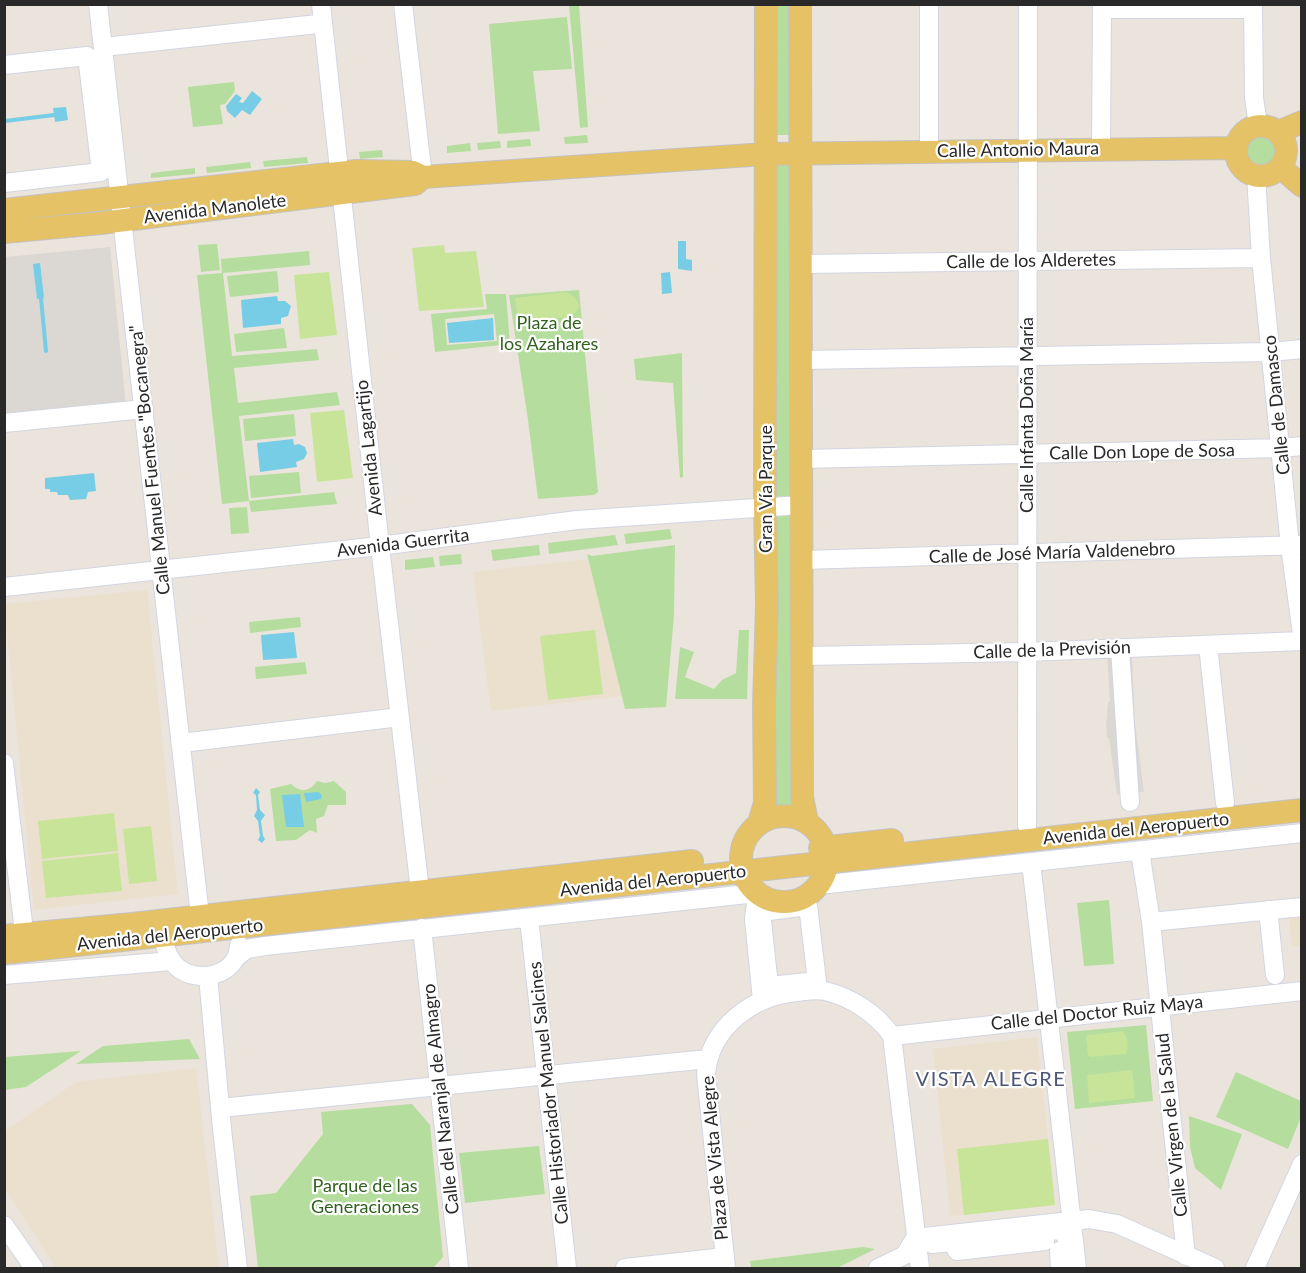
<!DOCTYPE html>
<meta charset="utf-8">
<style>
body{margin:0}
#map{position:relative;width:1306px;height:1273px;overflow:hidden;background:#ebe4dc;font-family:Lato,sans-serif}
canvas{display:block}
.frame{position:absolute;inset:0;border:6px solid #292929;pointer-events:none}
</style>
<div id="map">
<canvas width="1306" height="1273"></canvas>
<div class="frame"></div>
</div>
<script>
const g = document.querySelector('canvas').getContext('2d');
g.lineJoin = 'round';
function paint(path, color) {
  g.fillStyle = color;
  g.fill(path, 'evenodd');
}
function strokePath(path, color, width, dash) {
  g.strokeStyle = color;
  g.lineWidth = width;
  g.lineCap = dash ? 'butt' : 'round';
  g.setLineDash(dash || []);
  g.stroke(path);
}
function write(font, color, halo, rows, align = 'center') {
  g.font = font + ' Lato,sans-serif';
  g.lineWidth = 4.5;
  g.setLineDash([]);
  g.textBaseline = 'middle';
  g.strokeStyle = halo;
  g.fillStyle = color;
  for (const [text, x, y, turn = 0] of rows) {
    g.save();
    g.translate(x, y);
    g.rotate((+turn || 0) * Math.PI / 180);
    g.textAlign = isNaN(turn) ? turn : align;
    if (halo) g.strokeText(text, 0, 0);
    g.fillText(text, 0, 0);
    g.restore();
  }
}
const education = new Path2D(`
 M588,559L623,696L491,711L473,572Z
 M147,590L178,894L34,910L4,604Z
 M1301,910V946L1292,947L1288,911Z
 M1037,1037L1055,1205L950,1216L933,1049Z
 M196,1068L219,1268H56L5,1189V1131L76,1082Z`);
const green = new Path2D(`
 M569,5H579L588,127L580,128Z
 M772,5H794L795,135H772Z
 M567,17L572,69L533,71L540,131L498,134L489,24Z
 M234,82L235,91L225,104L220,105L223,124L193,127L188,87Z
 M587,135L588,143L565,144L564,137Z
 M1246 151a15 15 0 1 1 30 0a15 15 0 1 1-30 0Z
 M530,139L531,146L507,148V141Z
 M500,141L501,148L478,150L477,143Z
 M470,143L471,151L447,153V146Z
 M382,150L383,157L360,159L359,152Z
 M307,157L308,163L264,167L263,161Z
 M250,162L251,168L207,173L206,167Z
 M789,164L792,499L775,498L774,166Z
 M195,168V174L151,178V173Z
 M217,244L220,270L201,272L198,245Z
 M309,251L310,265L223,273L232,356L317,349L319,360L234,368L238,403L337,392L340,405L239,416L249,501L334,492L337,504L251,512L249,501L222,504L197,275L222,273L221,259Z
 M277,271L279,292L230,297L227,276Z
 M579,290L598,492L594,495L538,499L528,420L509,295Z
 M485,294H506L510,344L435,352L431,314L487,309ZM494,314L497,341L447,345L445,319Z
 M284,328L287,348L236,352L234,334Z
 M682,353L683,477L680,478L673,383L636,380L634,359Z
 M294,414L296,436L245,441L243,419Z
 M299,472L301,493L251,498L249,476Z
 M247,507L249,533L231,534L229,508Z
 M776,513H793L796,809L773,808Z
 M670,529L672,539L626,544L624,534Z
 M615,535L618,545L549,554L548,543Z
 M539,545L540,555L493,561L491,550Z
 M675,545L674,615L666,707L625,709L587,554L592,556Z
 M461,554L462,564L440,566L439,556Z
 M433,557L435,567L405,570V560Z
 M300,617L301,627L250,633L249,622Z
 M739,630H749L747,699H675L680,647L694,652L685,677L714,689L722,680L736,673Z
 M305,662L307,674L256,679L255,667Z
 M317,781L325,783L334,781L346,792V805H328L324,816L316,819L317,833L310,830L296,840L276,841L270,789L291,784C300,793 310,792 317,781Z
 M1109,900L1114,964L1084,966L1077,903Z
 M1146,1025L1153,1101L1075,1109L1067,1032Z
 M189,1039L200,1059L76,1064L103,1046Z
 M81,1051L26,1087L5,1090V1057Z
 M1236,1072L1301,1101V1117L1288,1149L1216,1117Z
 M412,1104L430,1125L443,1257L433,1268H258L250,1196L276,1193L323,1134L321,1112Z
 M1189,1116L1242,1134L1221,1190L1195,1168L1190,1147Z
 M539,1146L545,1194L465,1203L459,1153Z
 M863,1247L875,1249L837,1268H751L750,1261Z`);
const pitch = new Path2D(`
 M444,245L445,253L476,251L484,307L419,311L412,248Z
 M329,272L337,335L300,339L294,275Z
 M565,292C573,295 577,297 579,306L577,311L569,317L518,322L515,298Z
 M344,410L353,478L317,482L310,413Z
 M595,630L603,694L548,700L540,636Z
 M114,813L118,851L42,859L38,821Z
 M151,826L157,881L129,884L123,829Z
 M118,853L122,891L46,898L42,861Z
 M1123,1031C1128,1036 1129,1048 1126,1054L1091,1057L1088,1055L1086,1038L1088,1035Z
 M1132,1070L1135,1098L1089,1103L1087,1075Z
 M1048,1139L1055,1205L964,1215L957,1149Z`);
const plaza = new Path2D(`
 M110,247L126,406L5,417V257Z
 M1107,655H1132L1135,723L1144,792L1117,795L1109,738H1107L1106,726L1108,703L1110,701Z`);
const water = new Path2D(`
 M252,91L262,99L250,115L242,110L235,118L227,111L226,106L236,94L242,98L239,102L243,103Z
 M66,107L68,120L55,122L53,108Z
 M678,241H686V259L692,260V271L678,269Z
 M40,263L44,298L37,299L33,264Z
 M670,272L672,293L662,294L661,273Z
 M277,296L278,301H285L291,306L288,316L281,318V324L243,328L241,300Z
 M493,318L494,340L449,343L447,323Z
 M293,439L294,445L299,444L305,447L307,453L304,459L296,462L297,467L260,472L257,443Z
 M94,473L96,491L88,492L86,499L70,500L68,495H58L57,492H50V489H45V478Z
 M294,632L297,658L263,660L261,635Z
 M256,788L260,792L258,795L260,810L265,815L261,821L263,836L265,839L262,843L258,840L260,836L258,821L254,816L257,810L256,795L253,793Z
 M318,792L322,795L321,799L306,802L304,793Z
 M300,794L304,827H286L282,795Z`);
const stream = new Path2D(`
 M5,121L54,115
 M41,298L46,351`);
const minor = new Path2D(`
 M98,4L200,916
 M321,4L380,546L420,891
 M403,4L423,177
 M929,4V152
 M1253,4L1254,97L1258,126
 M1102,9H1253
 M113,46L318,24
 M4,65L87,56L101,172L4,183
 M1101,149L1102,4
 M1256,175L1261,258L1290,546L1302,634
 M801,264L1261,258
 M801,360L1271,352L1302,349
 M4,423L144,409
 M802,459L1282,448L1302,446
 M802,560L1302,545
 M4,587L380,546L577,520L801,505
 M1208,645L1225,803
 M1120,648L1130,802
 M803,656L1027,652L1302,641
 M181,743L400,717
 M4,763L23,923L20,934
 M1027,826L1028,4
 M1140,851L1151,922L1186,1256
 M1031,862L1077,1268
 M819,885L1302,833
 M808,906L817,981L769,986L761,912Z
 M1268,910L1275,975
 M529,918L567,1268
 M1151,922L1302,907
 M422,928L459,1268
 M163,937C165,948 168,959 177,967C198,985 238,975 239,945
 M238,956L247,949L265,946L757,893L754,919L762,1000
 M4,975L172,961
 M208,976L222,1129L238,1268
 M892,1036L1302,991
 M220,1108L708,1059
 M4,1225L34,1268
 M915,1238L1089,1219L1117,1224L1215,1268
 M932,1244L952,1242L957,1251L1045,1241L1040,1232L1059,1230L1066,1235L1069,1255L1059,1251L1060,1268
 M625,1268L725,1257
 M726,1268L706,1074C710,1027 753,996 797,992C806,991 816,989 825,991C851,997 877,1014 892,1036L920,1268
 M878,1268L905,1255L915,1238
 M1255,1268L1302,1164`);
const major = new Path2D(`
 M800,4L802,797L807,822
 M1236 151a25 25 0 1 1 50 0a25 25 0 1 1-50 0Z
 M1278,132L1302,122
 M1280,167L1302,186
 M4,210L357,171L413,172L423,177L766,154L1236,148
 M4,232L101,223L415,184L421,179
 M741 859a43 43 0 1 1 86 0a43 43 0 1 1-86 0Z
 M759,823L765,803L764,705L767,605L765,506L766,4
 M820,848L892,840
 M4,936L132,924L692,861
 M4,953L1302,810`);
const streetNames = [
 ["Calle Antonio Maura",1018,150,-1],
 ["Avenida Manolete",215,209,-7],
 ["Calle de los Alderetes",1031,261,-1],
 ["Calle de Damasco",1277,405,-96],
 ["Calle Infanta Doña María",1027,415,-90],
 ["Avenida Lagartijo",369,448,-96],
 ["Calle Don Lope de Sosa",1142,452,-1],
 ["Calle Manuel Fuentes \"Bocanegra\"",150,460,-96],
 ["Gran Vía Parque",766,489,-90],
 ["Avenida Guerrita",403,543,-7],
 ["Calle de José María Valdenebro",1052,553,-2],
 ["Calle de la Previsión",1052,650,-2],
 ["Avenida del Aeropuerto",1136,829,-6],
 ["Avenida del Aeropuerto",653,881,-6],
 ["Avenida del Aeropuerto",170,935,-6],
 ["Calle del Doctor Ruiz Maya",1097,1013,-6],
 ["Calle Historiador Manuel Salcines",549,1093,-96],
 ["Calle del Naranjal de Almagro",441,1099,-96],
 ["Calle Virgen de la Salud",1172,1125,-96],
 ["Plaza de Vista Alegre",715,1158,-95]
];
const parkNames = [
 ["Plaza de",549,323],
 ["los Azahares",549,344],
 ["Parque de las",365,1186],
 ["Generaciones",365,1207]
];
const neighbourhoodNames = [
 ["VISTA ALEGRE",991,1080]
];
paint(education, '#ebe0cd');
paint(green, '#b5dd9d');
paint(pitch, '#c7e499');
paint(plaza, '#dbd7d3');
paint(water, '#77cde5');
strokePath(stream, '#77cde5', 4);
strokePath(minor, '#d2d5e1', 20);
strokePath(major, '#c3c3c3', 24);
strokePath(minor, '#fff', 18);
strokePath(major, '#e6c266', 22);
write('18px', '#292929', '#fff', streetNames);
write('18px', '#30611f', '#fff', parkNames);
g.letterSpacing = '1.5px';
write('20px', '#4d5677', '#fff', neighbourhoodNames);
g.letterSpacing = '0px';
</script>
